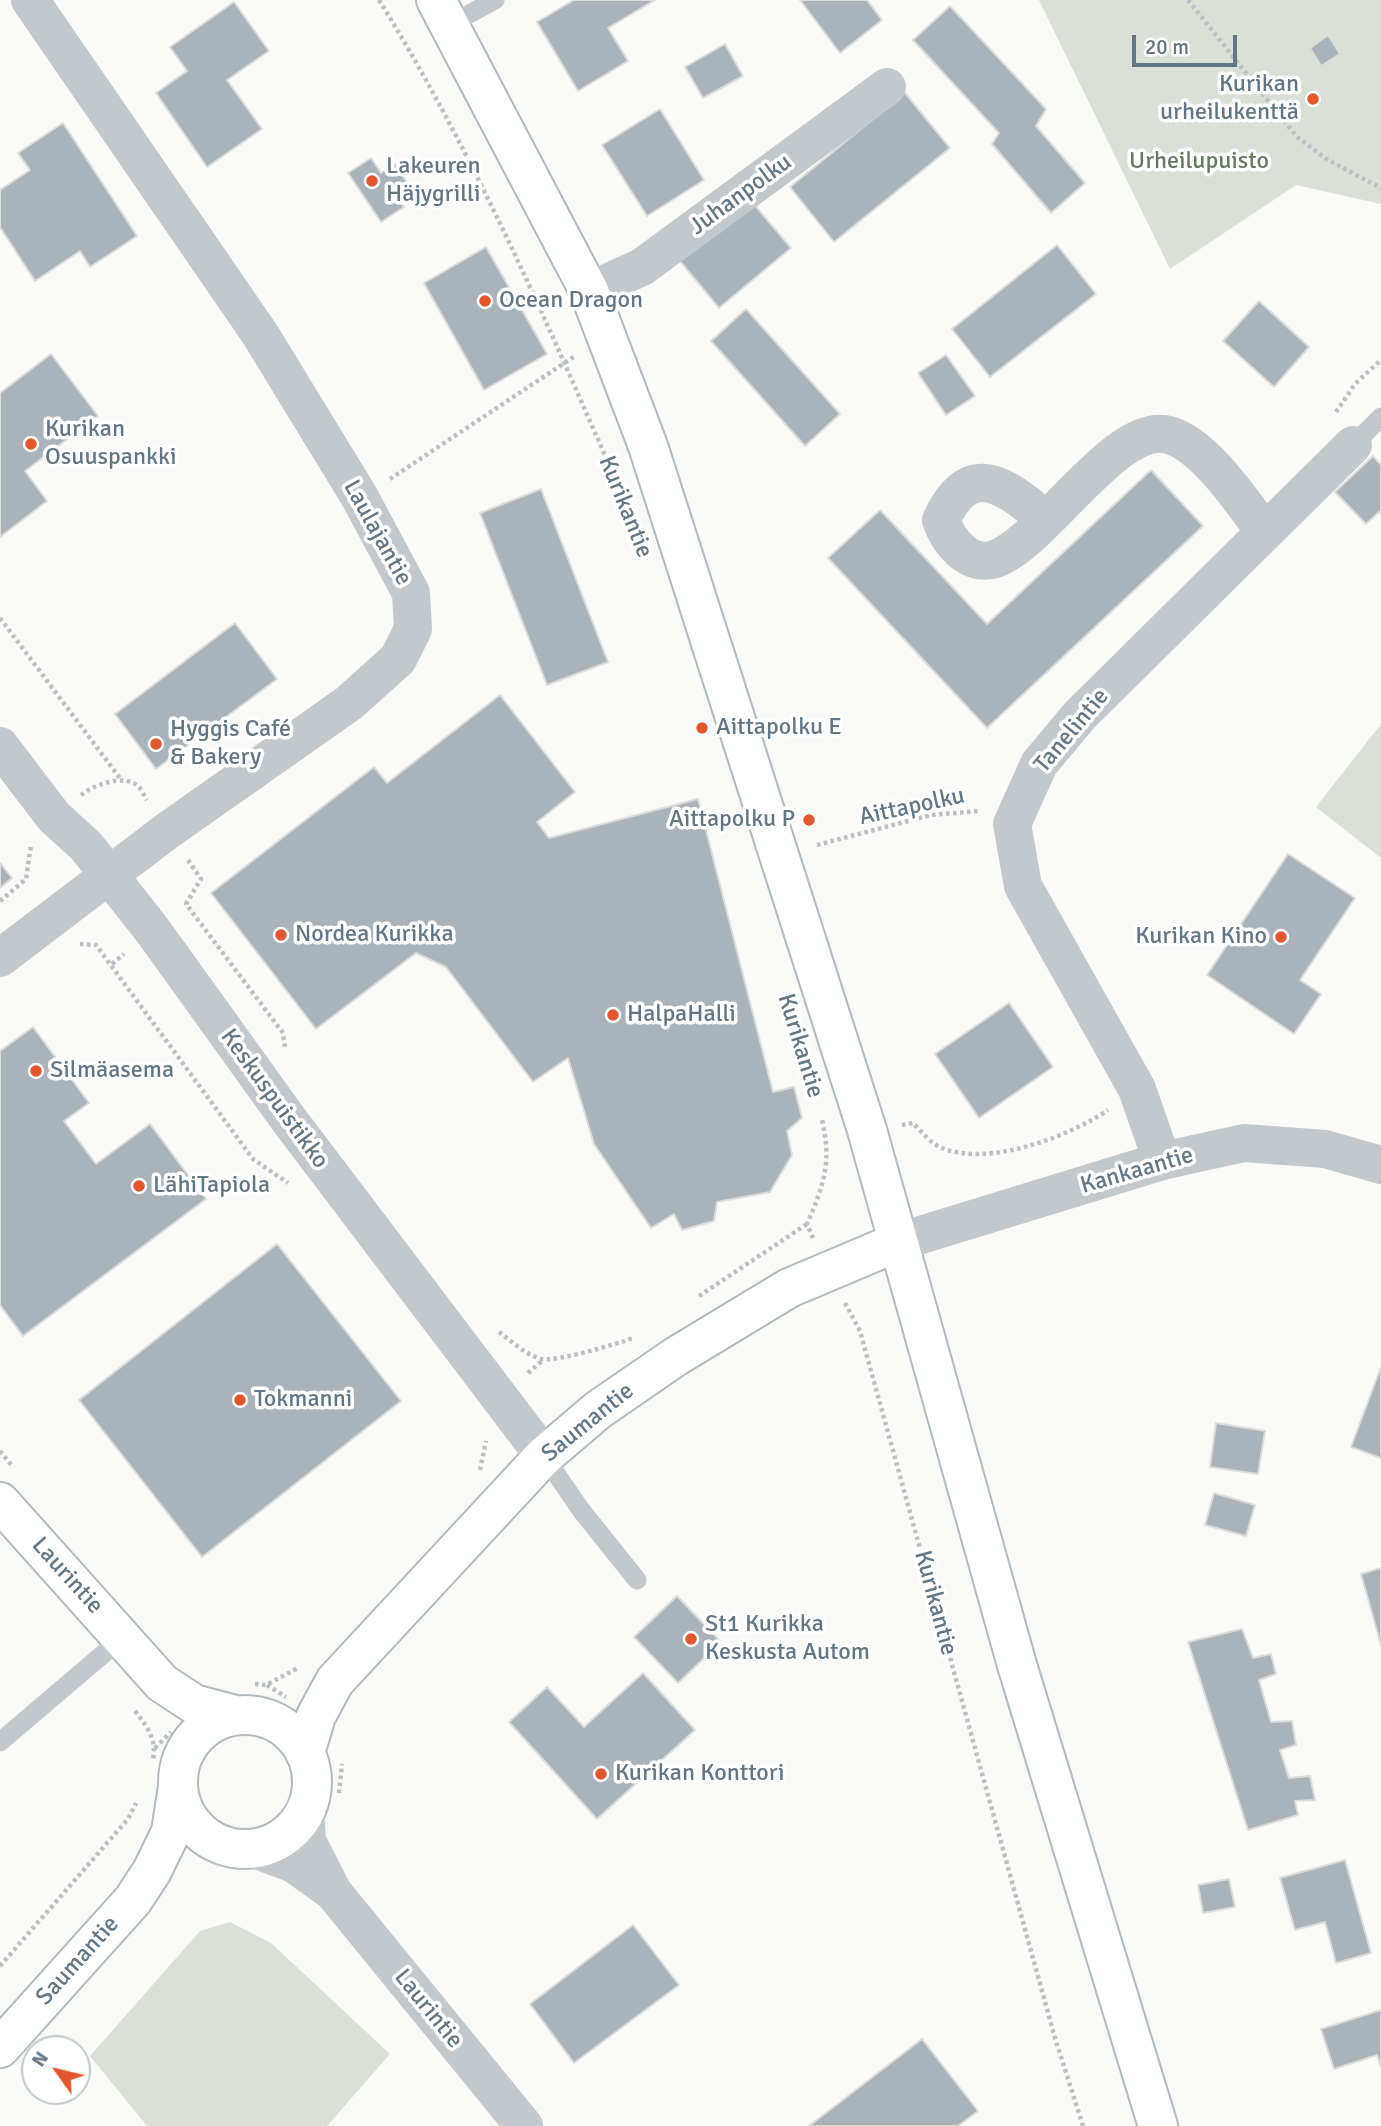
<!DOCTYPE html>
<meta charset="utf-8">
<style>
body{margin:0}
#map{position:relative;width:1381px;height:2126px;overflow:hidden;background:#fafaf8;font-family:Signika,sans-serif}
canvas{display:block}
.north{position:absolute;left:21px;top:2035px;width:70px;height:70px;box-sizing:border-box;background:#fff;border:2px solid #c1c8cd;border-radius:50%;rotate:304deg;font-size:19px;font-weight:700;line-height:28px;text-align:center;color:#657683}
.north::after{content:'';display:block;margin:auto;width:24px;height:32px;background:#e4572e;clip-path:polygon(50% 0,100% 100%,50% 72%,0 100%)}
.scale{position:absolute;left:1132px;top:35px;width:105px;height:32px;box-sizing:border-box;border:4px solid #657683;border-top:0;padding-left:9px;font-size:21px;line-height:24px;white-space:nowrap;color:#657683;-webkit-text-stroke:5px #fff;paint-order:stroke}
</style>
<div id="map">
<canvas width="1381" height="2126"></canvas>
<div class="north">N</div>
<div class="scale">20 m</div>
</div>
<script>
const g = document.querySelector('canvas').getContext('2d');
g.lineJoin = 'round';
function paint(path, color) {
  g.fillStyle = color;
  g.fill(path, 'evenodd');
}
function strokePath(path, color, width, dash) {
  g.strokeStyle = color;
  g.lineWidth = width;
  g.lineCap = dash ? 'butt' : 'round';
  g.setLineDash(dash || []);
  g.stroke(path);
}
function write(font, color, halo, rows, align = 'center') {
  g.font = font + ' Signika,sans-serif';
  g.lineWidth = 7;
  g.setLineDash([]);
  g.textBaseline = 'middle';
  g.strokeStyle = halo;
  g.fillStyle = color;
  for (const [text, x, y, turn = 0] of rows) {
    g.save();
    g.translate(x, y);
    g.rotate((+turn || 0) * Math.PI / 180);
    g.textAlign = isNaN(turn) ? turn : align;
    if (halo) g.strokeText(text, 0, 0);
    g.fillText(text, 0, 0);
    g.restore();
  }
}
const green = new Path2D(`
 M1039,0H1381V204L1296,185L1170,269Z
 M1381,724V858L1316,807Z
 M230,1922L271,1943L390,2054L327,2126H147L90,2056L200,1931Z`);
const building = new Path2D(`
 M574,0H655L608,28L628,61L578,91L537,22Z
 M800,0H867L882,20L840,53Z
 M234,2L269,51L227,80L262,129L207,167L156,93L187,71L170,47Z
 M950,6L1046,109L1036,126L1085,183L1051,213L992,144L999,133L913,40Z
 M1328,35L1340,54L1321,66L1310,48Z
 M725,44L743,76L703,98L685,67Z
 M905,93L950,148L834,242L790,187Z
 M660,109L704,180L647,216L602,145Z
 M63,123L137,236L90,267L80,251L35,281L0,227V190L30,170L18,153Z
 M371,158L381,173L395,164L408,184L394,193L404,207L381,222L348,173Z
 M752,202L791,248L719,308L680,261Z
 M1057,245L1096,294L990,377L952,329Z
 M486,247L547,354L484,390L424,283Z
 M1259,301L1309,347L1274,387L1223,341Z
 M746,309L840,414L805,446L711,341Z
 M51,354L98,416L25,471L47,501L0,537V393Z
 M946,355L975,396L946,415L918,373Z
 M1373,456L1381,465V513L1379,512L1366,524L1335,492Z
 M1151,470L1203,526L987,728L828,558L880,510L987,624Z
 M541,489L608,662L547,685L480,513Z
 M235,623L277,679L156,769L115,714Z
 M500,695L575,792L537,822L549,838L698,799L773,1092L794,1087L802,1118L787,1131L792,1155L770,1192L717,1202L714,1221L682,1230L674,1214L651,1228L594,1144L568,1058L533,1082L446,967L416,953L316,1029L211,893L374,767L387,783Z
 M1288,854L1355,898L1300,980L1321,994L1294,1034L1207,975Z
 M0,863L12,878L0,888Z
 M1009,1003L1053,1067L979,1118L935,1054Z
 M33,1027L89,1103L64,1121L96,1164L150,1124L206,1199L23,1336L0,1305V1051Z
 M277,1244L401,1401L202,1557L79,1400Z
 M1381,1367V1458L1351,1447Z
 M1216,1423L1265,1431L1258,1474L1210,1467Z
 M1214,1493L1255,1505L1246,1536L1205,1525Z
 M1381,1568V1645L1361,1574Z
 M677,1596L721,1642L678,1683L634,1637Z
 M1242,1629L1253,1658L1271,1654L1276,1674L1259,1680L1271,1722L1292,1721L1296,1745L1280,1750L1289,1778L1310,1776L1315,1800L1295,1801L1298,1815L1248,1830L1188,1642Z
 M643,1673L695,1730L597,1819L509,1722L547,1687L584,1727Z
 M1345,1860L1371,1953L1336,1963L1325,1922L1295,1930L1280,1878Z
 M1229,1879L1235,1907L1203,1913L1198,1885Z
 M633,1925L679,1985L574,2063L530,2004Z
 M1381,2010V2067L1377,2055L1334,2069L1321,2029Z
 M922,2039L978,2111L958,2126H809Z`);
const path = new Path2D(`
 M379,0C475,155 548,325 621,492
 M1188,0L1297,137L1328,160L1381,188
 M1336,412L1355,384L1381,360
 M390,479L575,356
 M0,618L122,781
 M81,795C94,785 122,774 137,785C141,788 144,796 147,800
 M817,845L931,815L980,811
 M188,860L201,879L186,904L283,1033L285,1048
 M0,901L26,879L31,845
 M80,944L96,945L253,1159L288,1183
 M112,964L124,954
 M902,1125L913,1123C921,1131 931,1144 942,1148C989,1167 1068,1137 1108,1110
 M813,1238L807,1224C824,1184 832,1163 822,1120
 M699,1296L807,1224
 M845,1303L860,1331L1055,2038L1083,2126
 M499,1332C512,1342 525,1354 541,1359C556,1362 617,1344 633,1338
 M528,1373L543,1360
 M0,1451L13,1467
 M480,1470L486,1441
 M255,1684L266,1685L298,1668
 M267,1685L286,1697
 M135,1711C147,1726 157,1740 153,1760
 M155,1748L171,1732
 M339,1793L342,1764
 M0,1966L128,1819L136,1803`);
const lane = new Path2D(`
 M449,25L495,0
 M1353,445L1381,417
 M544,1456L581,1510L637,1580
 M0,1742L122,1638`);
const street = new Path2D(`
 M589,291L642,267L887,87
 M1045,519C1005,485 970,458 941,520C948,541 969,568 995,559C1044,542 1117,420 1169,435C1205,445 1243,503 1265,532
 M0,746L54,817L86,846L153,931L289,1120L544,1456
 M0,958L167,831L349,703L398,659L413,629L411,593L359,496L260,334L30,0
 M1162,1161L1137,1089L1023,886L1012,824L1039,764L1080,715L1353,445
 M898,1242L1162,1161L1244,1143L1325,1149L1381,1165
 M305,1809L307,1841L333,1892L524,2126
 M254,1849L294,1864L329,1889`);
const secondary = new Path2D(`
 M436,0L589,291L648,446L867,1130L1017,1665L1158,2126
 M0,1502L162,1683L194,1704L232,1714
 M178 1782a67 67 0 1 1 134 0a67 67 0 1 1-134 0Z
 M305,1753L316,1716L335,1681L544,1456L598,1410L675,1357L789,1288L898,1242
 M0,2048L133,1900L152,1871L171,1832L178,1786`);
const markers = [
 [1313,99,7,"#e4572e"],
 [372,181,7,"#e4572e"],
 [485,301,7,"#e4572e"],
 [31,444,7,"#e4572e"],
 [702,728,7,"#e4572e"],
 [156,744,7,"#e4572e"],
 [809,820,7,"#e4572e"],
 [281,935,7,"#e4572e"],
 [1281,937,7,"#e4572e"],
 [613,1015,7,"#e4572e"],
 [36,1071,7,"#e4572e"],
 [139,1186,7,"#e4572e"],
 [240,1400,7,"#e4572e"],
 [691,1639,7,"#e4572e"],
 [601,1774,7,"#e4572e"]
];
const poiNames = [
 ["Kurikan",1299,85,"right"],
 ["urheilukenttä",1299,113,"right"],
 ["Lakeuren",386,167],
 ["Häjygrilli",386,195],
 ["Ocean Dragon",499,301],
 ["Kurikan",45,430],
 ["Osuuspankki",45,458],
 ["Aittapolku E",716,728],
 ["Hyggis Café",170,730],
 ["& Bakery",170,758],
 ["Aittapolku P",795,820,"right"],
 ["Nordea Kurikka",295,935],
 ["Kurikan Kino",1267,937,"right"],
 ["HalpaHalli",627,1015],
 ["Silmäasema",50,1071],
 ["LähiTapiola",153,1186],
 ["Tokmanni",254,1400],
 ["St1 Kurikka",705,1625],
 ["Keskusta Autom",705,1653],
 ["Kurikan Konttori",615,1774]
];
const parkNames = [
 ["Urheilupuisto",1199,162]
];
const streetNames = [
 ["Juhanpolku",741,195,-36],
 ["Kurikantie",625,507,68],
 ["Laulajantie",377,533,61],
 ["Tanelintie",1072,731,-50],
 ["Aittapolku",912,807,-12],
 ["Kurikantie",800,1046,73],
 ["Keskuspuistikko",274,1099,54],
 ["Kankaantie",1137,1171,-16],
 ["Saumantie",588,1423,-39],
 ["Laurintie",67,1576,48],
 ["Kurikantie",935,1603,75],
 ["Saumantie",78,1961,-48],
 ["Laurintie",428,2009,51]
];
paint(green, '#dadfd7');
paint(building, '#aab3b9');
strokePath(building, '#dcdcda', 2);
strokePath(secondary, '#b3babf', 42);
strokePath(path, '#bbbfc2', 4.5, [3.5, 3.5]);
strokePath(lane, '#c3c8cc', 19);
strokePath(street, '#c3c8cc', 38);
strokePath(secondary, '#fff', 38);
for (const [x, y, r, color] of markers) {
  const dot = new Path2D();
  dot.arc(x, y, r, 0, 2 * Math.PI);
  g.fillStyle = color;
  g.fill(dot);
  strokePath(dot, '#fff', 2.5);
}
write('24px', '#657683', '#fff', poiNames, 'left');
write('24px', '#687a64', '#fff', parkNames);
write('24px', '#657683', '#fff', streetNames);
</script>
